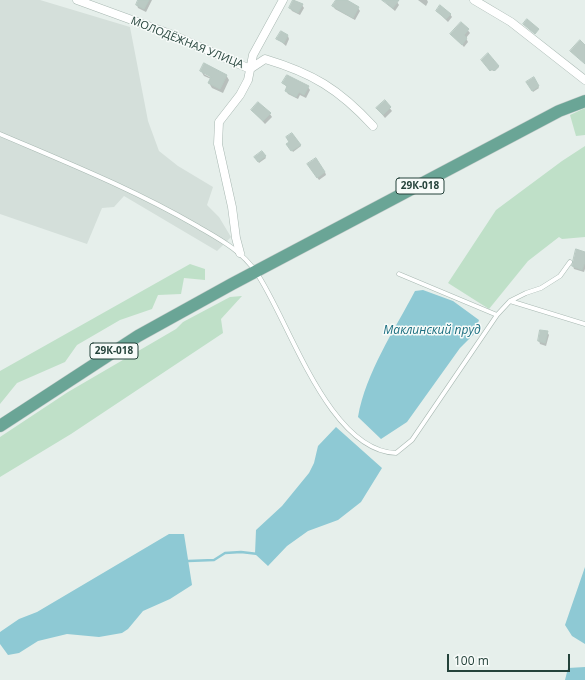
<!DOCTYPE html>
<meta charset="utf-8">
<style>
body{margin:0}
#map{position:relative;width:585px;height:680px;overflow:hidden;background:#e6efeb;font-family:"Open Sans",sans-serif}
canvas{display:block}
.scale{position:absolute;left:447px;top:654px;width:123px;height:18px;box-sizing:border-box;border:2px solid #24423a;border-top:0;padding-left:5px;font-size:12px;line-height:14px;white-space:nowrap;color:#24423a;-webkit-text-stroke:3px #f7fbf9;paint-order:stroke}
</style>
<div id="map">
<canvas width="585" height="680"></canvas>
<div class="scale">100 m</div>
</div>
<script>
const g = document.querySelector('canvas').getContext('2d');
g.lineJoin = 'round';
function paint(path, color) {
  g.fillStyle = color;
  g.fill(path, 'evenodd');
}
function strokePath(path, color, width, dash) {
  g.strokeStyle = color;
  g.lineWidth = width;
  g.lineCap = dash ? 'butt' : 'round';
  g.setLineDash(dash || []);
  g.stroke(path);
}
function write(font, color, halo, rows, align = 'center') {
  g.font = font + ' "Open Sans",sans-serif';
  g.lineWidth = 3;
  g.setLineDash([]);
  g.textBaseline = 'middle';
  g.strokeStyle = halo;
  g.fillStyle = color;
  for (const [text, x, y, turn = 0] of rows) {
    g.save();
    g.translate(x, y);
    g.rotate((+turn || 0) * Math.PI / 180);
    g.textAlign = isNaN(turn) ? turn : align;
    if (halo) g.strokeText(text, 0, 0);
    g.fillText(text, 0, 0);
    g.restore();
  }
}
const built = new Path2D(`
 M0,0H40L130,27L148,121L159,151L178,166L213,187L207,205L219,217L231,237L217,251L124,196L114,207L102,208L87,244L0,214Z`);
const green = new Path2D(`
 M585,108V135L576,136L570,115Z
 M585,146V237L562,239L559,237L528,261L489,309L448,283L496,210L562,161Z
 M190,264L205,269V280L184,278L181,294L158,295L152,309L120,320L77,345L65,362L17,383L0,404V371Z
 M242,296L221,319L223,333L71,434L0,477V437L68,392L176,329L183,322L230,297Z`);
const water = new Path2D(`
 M423,290L453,301L479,320L474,334L460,348L407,422L381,439L358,417C366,372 394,331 415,291Z
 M336,427L382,468L361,502L338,520L308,531L287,546L268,566L255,554L256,530L282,506L309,473L314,463L318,446Z
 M169,534H184L192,585L170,599L143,611L128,629L122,633L99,637L67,634L38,641L19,653L8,655L0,644V632L19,619L37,612Z
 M585,567V644L572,636L565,625Z
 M585,667V680H565L568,668Z`);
const shadow = new Path2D(`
 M139,0H152L146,12L138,8L137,5Z
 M337,0H345L358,8L360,11L355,20L335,9L333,6Z
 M388,0L397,2L399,5L395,11L388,5L386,2Z
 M418,0H427L428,2L426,6Z
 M302,5L304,8L300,15L292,11L290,8Z
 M437,11L450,14L452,17L448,22Z
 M462,23L470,33L466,38L468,42L464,47L452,34Z
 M288,36L289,39L286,46L278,39Z
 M488,55L499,67L495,71L494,69L492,71L483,61Z
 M201,71L226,75L229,80L223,93L212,88L209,83L211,79L204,76ZM204,72L215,80L204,74Z
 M533,78L539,88L533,92L527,82Z
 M283,83L308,87L310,90L306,98L300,95L298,99L288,94L286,91L288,88Z
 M385,102L392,111L385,118L377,108Z
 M252,110L270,114L272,117L265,124Z
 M292,134L301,146L293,152L288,145L291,142Z
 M262,152L266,158L259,163L255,157Z
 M310,167L325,172L326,175L319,180Z
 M585,253V269L584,272L574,269L573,266Z
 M541,331L547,332L549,335L546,346L540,344L539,341Z`);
const stream = new Path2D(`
 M188,561L214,560L225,553L241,552L258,554`);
const building = new Path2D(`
 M138,0H149L144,9L136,5Z
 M293,0L303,4L298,13L289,8Z
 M336,0H347L359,7L353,18L332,6Z
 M382,0H399L393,8Z
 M440,5L451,14L446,19L436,11Z
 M527,19L539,29L535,34L523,24Z
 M461,22L469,29L464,35L467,38L462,45L450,34Z
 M281,31L288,35L284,43L276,39Z
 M580,40L585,45V64L570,51Z
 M488,53L499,66L494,71L492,69L490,71L481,60Z
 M204,63L227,75L220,89L208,83L211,77L200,71Z
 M287,75L309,86L304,95L299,92L296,97L285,91L287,86L282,83Z
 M534,77L539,86L532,91L526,82Z
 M385,100L391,107L383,115L376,108Z
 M258,102L271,113L263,121L251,110Z
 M292,133L301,145L291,151L286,144L289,142L286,137Z
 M262,151L266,156L258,162L254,157Z
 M316,158L325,172L317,178L307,164Z
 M576,249L585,252V262L582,270L572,266Z
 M540,330L548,331L545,343L538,341Z`);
const lane = new Path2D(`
 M0,134C68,163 133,189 197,226C219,239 241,250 256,272C289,320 328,451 396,453L412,440L497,315L399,274
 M510,301L585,324
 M497,315L510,301L526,293L541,288L560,276L570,262`);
const street = new Path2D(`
 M77,0L173,35L250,69L265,59C312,73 339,89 373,126
 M474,0L511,22L585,80
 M240,253L236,238L232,207L218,144L219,122L240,95L248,80L253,55L283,0`);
const primary = new Path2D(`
 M0,426L138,336L232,284L559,111L585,101`);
const shields = [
 [420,186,48],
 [114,351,48]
];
const shieldNames = [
 ["29К-018",420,186],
 ["29К-018",114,351]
];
const streetNames = [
 ["МОЛОДЁЖНАЯ УЛИЦА",187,43,22]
];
const waterNames = [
 ["Маклинский пруд",432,331]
];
paint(built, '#d4dfda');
paint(green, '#bfe0c8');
paint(water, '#8ec9d4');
paint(shadow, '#0003');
strokePath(stream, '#8ec9d4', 2.5);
paint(building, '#bbcac4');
strokePath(building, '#b8c9c2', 1);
strokePath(lane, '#a8b8b2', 5);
strokePath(street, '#a8b8b2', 9);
strokePath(primary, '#c2cac8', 13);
strokePath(lane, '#fff', 4);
strokePath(street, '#fff', 8);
strokePath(primary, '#6aa596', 12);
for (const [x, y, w] of shields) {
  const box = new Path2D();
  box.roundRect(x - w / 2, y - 8, w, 16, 3);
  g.fillStyle = '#f7fbf9';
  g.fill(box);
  strokePath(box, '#24423a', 1);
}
write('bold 10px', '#24423a', null, shieldNames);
write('11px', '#24423a', '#f7fbf9', streetNames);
write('italic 12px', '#1c6f80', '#f7fbf9', waterNames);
</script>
